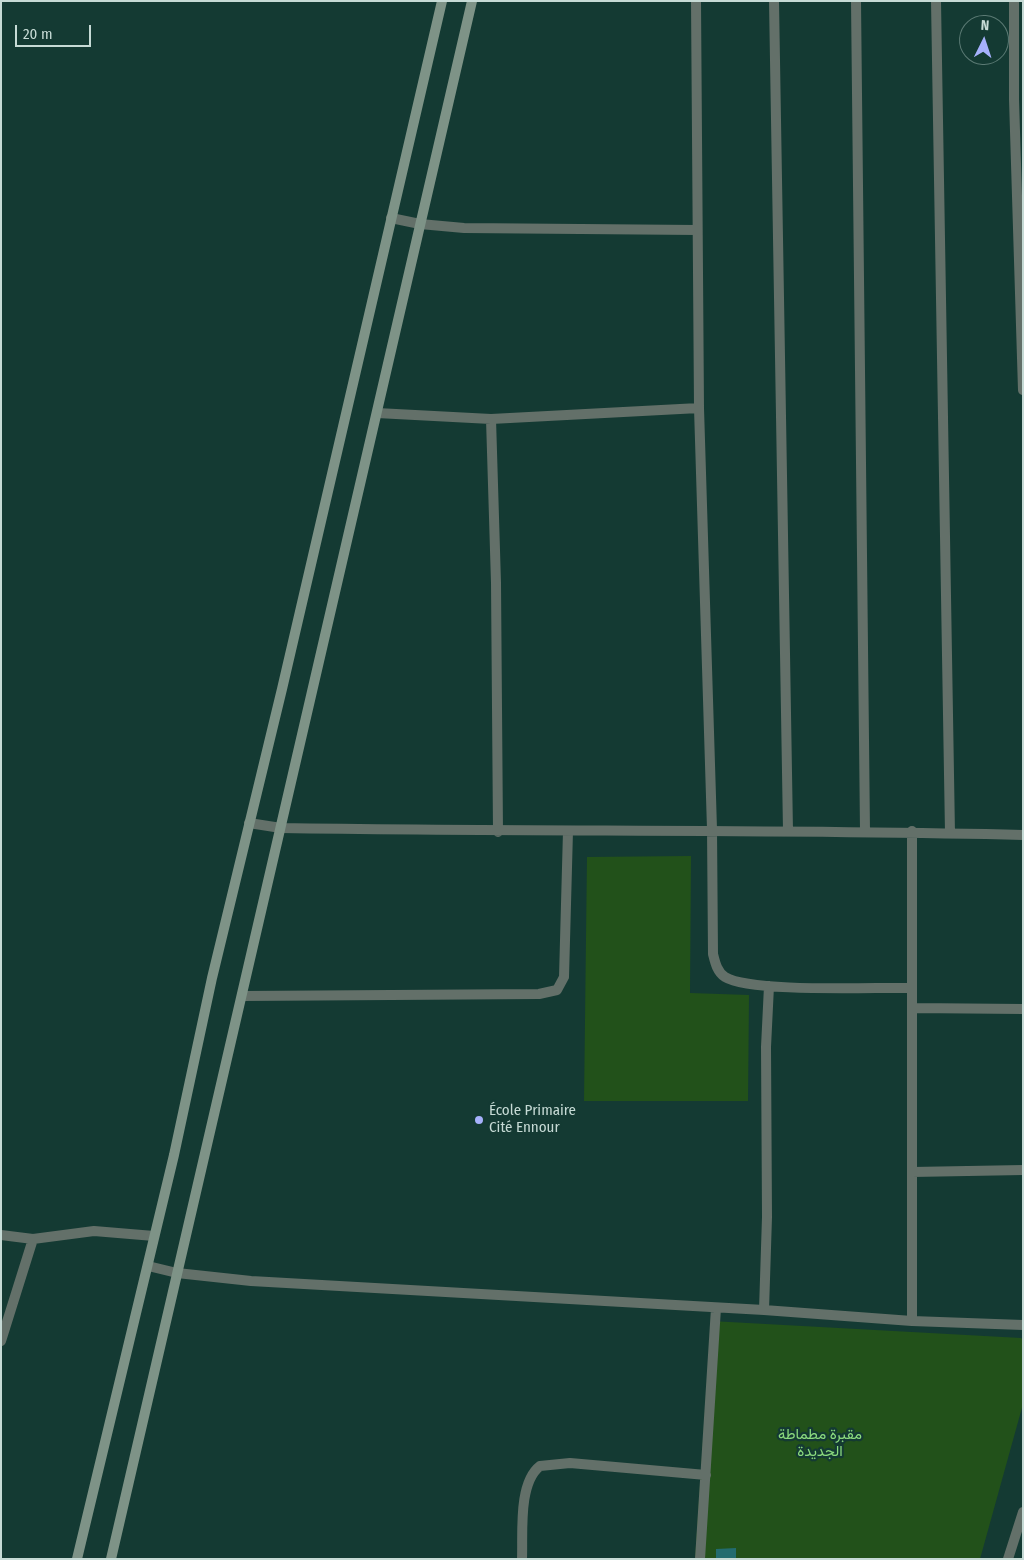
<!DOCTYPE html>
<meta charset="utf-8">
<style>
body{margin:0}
#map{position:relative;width:1024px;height:1560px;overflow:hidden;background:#143a33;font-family:"Fira Sans Condensed",sans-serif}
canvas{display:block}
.frame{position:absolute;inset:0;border:2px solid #c6dad5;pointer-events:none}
.north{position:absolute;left:959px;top:15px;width:50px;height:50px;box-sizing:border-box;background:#143a33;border:1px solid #5b7a74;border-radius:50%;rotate:4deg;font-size:14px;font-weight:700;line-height:20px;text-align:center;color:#c6dad5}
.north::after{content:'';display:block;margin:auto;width:18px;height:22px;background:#a6b1fc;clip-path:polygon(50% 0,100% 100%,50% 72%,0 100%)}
.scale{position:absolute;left:15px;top:25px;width:76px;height:22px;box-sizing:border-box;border:2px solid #c6dad5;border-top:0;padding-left:6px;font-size:15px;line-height:18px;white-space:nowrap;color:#c6dad5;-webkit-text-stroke:4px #143a33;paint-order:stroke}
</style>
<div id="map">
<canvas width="1024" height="1560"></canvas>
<div class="frame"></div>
<div class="north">N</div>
<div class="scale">20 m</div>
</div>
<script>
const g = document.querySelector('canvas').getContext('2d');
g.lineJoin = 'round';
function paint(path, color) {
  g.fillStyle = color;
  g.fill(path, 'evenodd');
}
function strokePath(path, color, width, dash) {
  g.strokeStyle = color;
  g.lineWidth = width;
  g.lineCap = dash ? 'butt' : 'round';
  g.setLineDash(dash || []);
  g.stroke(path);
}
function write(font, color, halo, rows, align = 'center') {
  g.font = font + ' "Fira Sans Condensed",Vazirmatn,sans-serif';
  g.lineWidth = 4.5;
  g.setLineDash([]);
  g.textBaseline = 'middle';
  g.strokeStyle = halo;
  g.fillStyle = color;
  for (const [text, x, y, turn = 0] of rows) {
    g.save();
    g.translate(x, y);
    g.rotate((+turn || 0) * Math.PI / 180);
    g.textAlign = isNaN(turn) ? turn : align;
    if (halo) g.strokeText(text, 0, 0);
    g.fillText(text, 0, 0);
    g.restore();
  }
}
const green = new Path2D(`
 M691,856L690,993L749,995L748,1101H584L587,857Z
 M711,1321L1021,1338L1023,1340V1404L980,1559H695Z`);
const building = new Path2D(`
 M736,1548V1559H716V1549Z`);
const street = new Path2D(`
 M696,1L699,408L712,829L713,954C715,962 717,972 725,977C751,993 876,987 912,988
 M774,1L788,831
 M856,1L865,831
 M936,1L950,833
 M1014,1V99L1023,390
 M391,218L420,224L464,228L697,230
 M377,413L491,419
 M249,823L281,828C528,832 775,829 1023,835
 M498,832L496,583L491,419L699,408
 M243,996L539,994L557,990L564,977L568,831
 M912,1008L1023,1009
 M912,1172L1023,1170
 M1,1235L33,1239
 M148,1266L177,1273L251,1281L764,1310L912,1321L1023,1325
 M764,1310L767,1217L766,1047L769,986
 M912,1321V831
 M1,1341L33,1239L94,1231L154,1236
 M522,1559C523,1533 518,1483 540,1466L570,1463L706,1475
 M700,1559L716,1308
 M1008,1559L1023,1512`);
const secondary = new Path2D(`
 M77,1559L174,1155L212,978L282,689L442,1
 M111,1559L472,1`);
const markers = [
 [479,1120,5,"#a6b1fc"]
];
const poiNames = [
 ["École Primaire",489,1111],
 ["Cité Ennour",489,1128]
];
const parkNames = [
 ["مقبرة مطماطة",820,1435],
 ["الجديدة",820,1452]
];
paint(green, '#22511a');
paint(building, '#236c6f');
strokePath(street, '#637069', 10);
strokePath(secondary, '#7e9387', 10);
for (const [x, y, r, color] of markers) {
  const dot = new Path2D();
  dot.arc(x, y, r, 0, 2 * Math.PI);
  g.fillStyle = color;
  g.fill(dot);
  strokePath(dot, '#143a33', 2);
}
write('15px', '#c6dad5', '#143a33', poiNames, 'left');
write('15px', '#8bda7e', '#143a33', parkNames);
</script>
